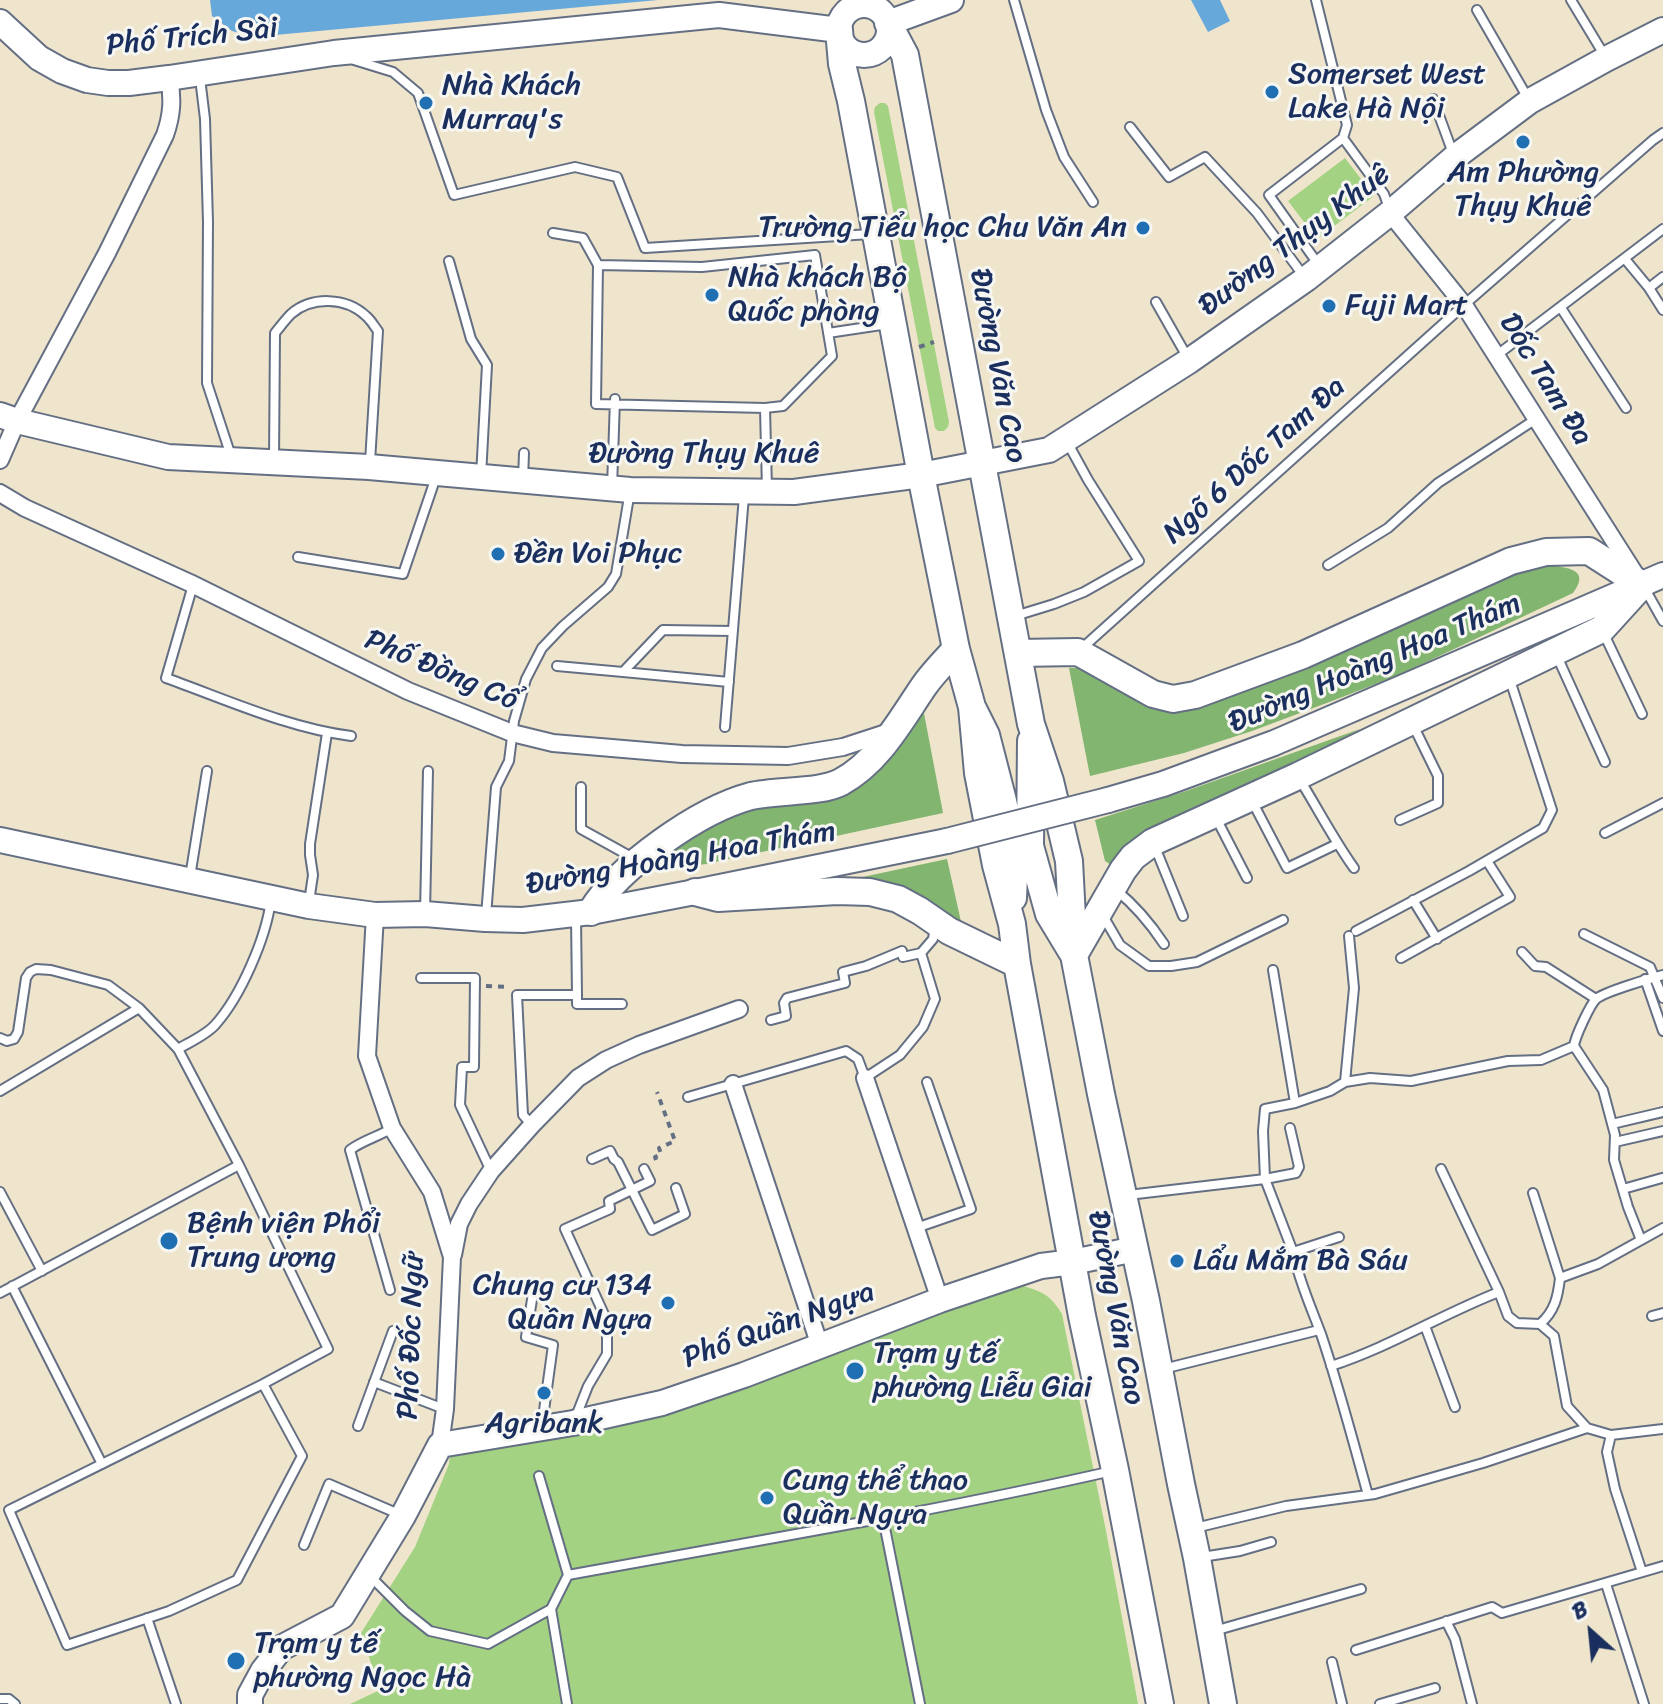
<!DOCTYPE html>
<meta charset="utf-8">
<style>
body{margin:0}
#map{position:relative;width:1663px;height:1704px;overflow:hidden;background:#efe5cc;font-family:Sriracha,sans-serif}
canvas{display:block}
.north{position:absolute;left:1551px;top:1592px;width:80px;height:80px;-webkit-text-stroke:6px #f6f6f2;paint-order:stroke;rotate:333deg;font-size:22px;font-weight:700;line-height:32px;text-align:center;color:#1b2f5e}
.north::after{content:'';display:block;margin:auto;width:28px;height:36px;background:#1b2f5e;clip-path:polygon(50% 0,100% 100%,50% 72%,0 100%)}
</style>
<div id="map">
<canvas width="1663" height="1704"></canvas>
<div class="north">B</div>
</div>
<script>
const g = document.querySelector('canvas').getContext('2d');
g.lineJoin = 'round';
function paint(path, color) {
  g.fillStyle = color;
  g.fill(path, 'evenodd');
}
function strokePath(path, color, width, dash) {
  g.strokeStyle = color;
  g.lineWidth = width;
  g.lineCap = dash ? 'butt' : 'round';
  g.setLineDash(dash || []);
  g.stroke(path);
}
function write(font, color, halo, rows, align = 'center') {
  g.font = font + ' Sriracha,sans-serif';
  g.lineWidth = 6;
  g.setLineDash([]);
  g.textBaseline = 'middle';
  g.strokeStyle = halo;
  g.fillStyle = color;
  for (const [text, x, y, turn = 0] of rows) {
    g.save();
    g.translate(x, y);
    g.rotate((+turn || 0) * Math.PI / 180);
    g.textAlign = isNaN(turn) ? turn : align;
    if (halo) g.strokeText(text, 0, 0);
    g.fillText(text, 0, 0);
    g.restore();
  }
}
const green = new Path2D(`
 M880,103H885L888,106L949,422L948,427L944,431H938L935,428L874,112L875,107Z
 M1345,158L1374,196L1317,239L1288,201Z
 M1023,1286C1044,1292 1051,1296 1062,1314L1106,1531L1138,1704H350L380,1690L361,1633L415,1547L449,1464L450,1454L556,1434L1004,1288Z`);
const forest = new Path2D(`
 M1543,565C1562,567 1593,567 1573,593L1399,675L1332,701L1252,731L1184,753L1090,776L1069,668H1085L1144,703L1495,578Z
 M923,708L943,813L706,864L674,868L665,866L661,861L664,854L736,809L816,796Z
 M1360,729L1322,750L1139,838L1111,865L1105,861L1095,820L1186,791Z
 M947,859L962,926L839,882Z`);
const water = new Path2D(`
 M210,0H658L253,37L232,31L212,16Z
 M1191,0H1220L1230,21L1208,32Z`);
const path = new Path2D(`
 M919,347L934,342
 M486,986L509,987
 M656,1160L655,1157L661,1154L659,1148L675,1141L657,1092`);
const lane = new Path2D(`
 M1014,0L1046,110L1064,157L1093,202
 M1316,0L1347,125L1343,138
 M1571,0L1606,58
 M1477,10L1529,100
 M354,60L393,72L418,93L454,195L575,167L617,177L645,248L871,234
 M200,78L205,119L208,222L207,383L231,456
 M1433,99L1454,156
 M1130,127L1169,177L1205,157L1257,213L1303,275
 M553,233L583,238L598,265L596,404L765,408L783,406L832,356L815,255L702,267L598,265
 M1625,259L1649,288L1663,310
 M449,261L471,339L487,365L481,476
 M1318,264L1269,195L1343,138L1384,194L1389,208
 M1649,288L1663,277
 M1156,302L1189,360
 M1561,308L1626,408
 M828,333L888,324
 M1497,355L1663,229
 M765,408L767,490
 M274,461L275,333C280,327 285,320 291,314C312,296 346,297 366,316C371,320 374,326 378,331L370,462
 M523,480L524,453
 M612,488L615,399
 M298,557L403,574L436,477
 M1328,565L1388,528L1438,483L1536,419
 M193,585L166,678C225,699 288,728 351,736
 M1645,589L1663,621
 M1015,616L1054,604L1084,592L1139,561L1088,480L1066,440
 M1604,634L1642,714
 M1080,650L1464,305L1653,140L1663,133
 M1556,654L1605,762
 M557,666L623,672
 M729,682L623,672L663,630L733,631
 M725,727L744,496
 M1300,780C1318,809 1334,840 1354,868
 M581,787V829L635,859
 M1252,801L1287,868L1337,844
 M1216,818L1247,878
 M1400,820L1438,803V776L1413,725
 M1605,833L1663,803
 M1155,847L1183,916
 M190,877L207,771
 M1116,890C1136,906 1150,923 1164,944
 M1413,900L1437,939
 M309,902L313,875L310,855V844L327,733
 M425,913L428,771
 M1102,914L1120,945L1149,966H1171L1197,962L1283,920
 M486,916L496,787L509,761L514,721L526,679L542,648L563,626L608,587L616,574L630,491
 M576,918L577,995
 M1356,931L1469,871L1543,828L1552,810L1509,677
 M1584,934L1650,967L1663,998
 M1522,952L1535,966L1546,967L1596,999
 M1401,958L1510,897L1487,861
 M1273,970L1295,1103L1265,1109L1263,1131L1265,1179L1293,1252L1339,1237
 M421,978H475L474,1067H462L460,1105L491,1171
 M1645,979L1663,1031
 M771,1020L786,1016L784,1003L787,998L845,983L843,972L866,966L902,951L903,957L921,953
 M0,1038L7,1041L14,1039L18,1032L26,978L30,972L36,969L51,970L108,985L139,1008
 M1345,1082L1370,1078L1411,1081L1508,1061L1541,1060L1574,1046
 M0,1091L139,1008L178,1049
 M688,1097L846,1051L858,1059L865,1078L900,1055L923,1027L935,999L921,953L933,939L935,926
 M1295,1103L1330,1091L1345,1082L1354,988L1349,936
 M1612,1124L1663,1112
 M532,1125L523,1115L517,995H577V1004H622
 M1615,1142L1663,1131
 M592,1159L610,1151L614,1159L618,1162L652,1230L685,1214L676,1188
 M239,1165L328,1349L263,1384L9,1510L67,1645L169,1611L237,1580L302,1456L263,1384
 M1441,1169L1499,1292L1508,1316L1517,1323L1540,1324L1554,1336L1567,1406L1587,1428
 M1623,1189L1662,1178
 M0,1192L42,1271
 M1533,1193L1560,1278L1598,1264L1663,1228
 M1128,1195L1265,1179L1296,1173L1299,1167L1290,1128
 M916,1228L971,1209L927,1082
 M1641,1240L1628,1207L1614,1160L1615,1135L1603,1090L1574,1046C1575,1037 1590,1005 1596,999C1604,992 1651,978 1663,975
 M1293,1252C1299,1281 1311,1307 1321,1334C1339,1387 1353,1441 1368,1495
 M12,1286L102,1464
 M523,1286L534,1287L526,1337L553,1345L542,1425
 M390,1290L350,1150C363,1140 378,1137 392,1128
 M0,1293L239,1165L178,1049C190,1042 206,1035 215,1025C241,996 266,938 271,900
 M1652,1316L1663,1313
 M1540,1324C1555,1311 1558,1296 1560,1278
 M1425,1326L1455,1407
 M1331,1366C1390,1347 1442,1314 1499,1292
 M1163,1369L1319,1330
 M374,1382L444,1409
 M575,1419L588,1386L607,1354V1321L565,1229L610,1209L609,1201L650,1181L644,1169
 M358,1426L393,1331
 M1611,1435L1607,1452L1615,1489L1642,1572
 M539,1476L568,1575
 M883,1518L920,1704
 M1195,1528L1286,1506L1375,1494L1483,1463L1587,1428L1611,1435L1663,1429
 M304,1545L329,1484L401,1515
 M1202,1557L1240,1551L1271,1542
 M369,1575L405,1611L430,1631L488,1644L551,1609L568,1575C749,1542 932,1512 1112,1471
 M1606,1584L1644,1704
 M551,1609L567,1704
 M147,1618L176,1704
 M1446,1621L1455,1639L1472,1704
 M1214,1631L1361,1589
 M1356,1650L1492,1607L1502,1613L1663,1566
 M1332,1662L1342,1704
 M0,1699H9L15,1704
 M1380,1704L1435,1688`);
const street = new Path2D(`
 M1390,213L1464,305L1637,577
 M0,460L17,421L107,253L165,135C172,115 173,99 169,78
 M0,493L25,508L190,583L408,691L512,733L553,743L682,754L788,756L843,747L892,731
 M375,915L367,1056L392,1128L432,1192L452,1257L445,1409L440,1445
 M865,1078L940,1300
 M733,1084L820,1346
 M453,1255L459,1224L469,1204L491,1171L532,1125L578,1078L606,1060L639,1045L739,1009`);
const secondary = new Path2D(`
 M839 30a25 25 0 1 1 50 0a25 25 0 1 1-50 0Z
 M0,22L39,58L62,71L87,80L108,83H129L169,78L334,53L719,15L839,30
 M888,23L951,0
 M0,415L17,421L168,457L369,467L630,490L794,492L921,475L1049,450L1189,361L1306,279L1390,213L1455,157L1530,101L1606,59L1663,30
 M1108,800L1163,784L1274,743L1663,575
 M0,840L309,906L375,915L425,914L485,919L523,920L591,912L695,892L947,841
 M250,1704V1695L263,1671L281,1648L342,1616L403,1516L440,1445L573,1423L662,1403L744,1375L940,1300L1041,1266L1073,1262L1135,1249`);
const primary = new Path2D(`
 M888,23L905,55L1031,724L1050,781L1069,861L1074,955L1101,1094L1146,1301L1181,1484L1197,1558L1223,1704
 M839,30L842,64L851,101L921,475L956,649L972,707L986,735L1003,801L1015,855L1013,898
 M1018,653L1078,652L1153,694L1173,699L1195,695L1303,655L1511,561L1546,552L1589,551L1642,585L1602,629L1298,776L1153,842L1133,857L1123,870L1074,955
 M972,707L978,773L996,865L1012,924L1017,964L1082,1316L1115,1470L1160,1704
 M1031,741L1030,846L1049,914L1072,952
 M695,892L718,898L837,891L870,892L898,899L920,911L949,931L1017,964
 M591,912C619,866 699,810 751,796C777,790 821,793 841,782C879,761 900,721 924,686C933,673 945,661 956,649`);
const secondaryBridge = new Path2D(`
 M947,841L1108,800`);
const markers = [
 [1272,92,8,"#1f6fb2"],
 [426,103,8,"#1f6fb2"],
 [1523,142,8,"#1f6fb2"],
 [1143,228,8,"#1f6fb2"],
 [712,295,8,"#1f6fb2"],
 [1329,306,8,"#1f6fb2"],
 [498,554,8,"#1f6fb2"],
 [169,1241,10,"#1f6fb2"],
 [1177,1261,8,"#1f6fb2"],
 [668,1303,8,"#1f6fb2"],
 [855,1371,10,"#1f6fb2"],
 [544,1393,8,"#1f6fb2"],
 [767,1498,8,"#1f6fb2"],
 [236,1661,10,"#1f6fb2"]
];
const streetNames = [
 ["Phố Trích Sài",192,38,-6],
 ["Đường Thụy Khuê",1295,241,-37],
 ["Đường Văn Cao",997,366,79],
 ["Dốc Tam Đa",1545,380,58],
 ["Đường Thụy Khuê",704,454],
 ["Ngõ 6 Dốc Tam Đa",1255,461,-42],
 ["Đường Hoàng Hoa Thám",1375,664,-23],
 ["Phố Đồng Cổ",441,671,23],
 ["Đường Hoàng Hoa Thám",681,859,-10],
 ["Đường Văn Cao",1115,1308,79],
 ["Phố Quần Ngựa",779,1326,-20],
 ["Phố Đốc Ngữ",412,1336,-88]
];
const poiNames = [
 ["Somerset West",1288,75],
 ["Lake Hà Nội",1288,109],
 ["Nhà Khách",442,86],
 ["Murray's",442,120],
 ["Am Phường",1523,173,"center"],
 ["Thụy Khuê",1523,207,"center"],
 ["Trường Tiểu học Chu Văn An",1127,228,"right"],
 ["Nhà khách Bộ",728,278],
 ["Quốc phòng",728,312],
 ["Fuji Mart",1345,306],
 ["Đền Voi Phục",514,554],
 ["Bệnh viện Phổi",187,1224],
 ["Trung ương",187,1258],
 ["Lẩu Mắm Bà Sáu",1193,1261],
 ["Chung cư 134",652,1286,"right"],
 ["Quần Ngựa",652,1320,"right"],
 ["Trạm y tế",873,1354],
 ["phường Liễu Giai",873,1388],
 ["Agribank",544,1424,"center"],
 ["Cung thể thao",783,1481],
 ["Quần Ngựa",783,1515],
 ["Trạm y tế",254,1644],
 ["phường Ngọc Hà",254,1678]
];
paint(green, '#a3d382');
paint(forest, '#82b570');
paint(water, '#67a8db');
strokePath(lane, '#656f84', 12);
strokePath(street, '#656f84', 20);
strokePath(secondary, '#656f84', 28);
strokePath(primary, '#656f84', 30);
strokePath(path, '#656f84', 4, [6, 6]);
strokePath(lane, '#fff', 8);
strokePath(street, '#fff', 16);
strokePath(secondary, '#fff', 24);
strokePath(primary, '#fff', 26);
strokePath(secondaryBridge, '#656f84', 28, []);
strokePath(secondaryBridge, '#fff', 24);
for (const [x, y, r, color] of markers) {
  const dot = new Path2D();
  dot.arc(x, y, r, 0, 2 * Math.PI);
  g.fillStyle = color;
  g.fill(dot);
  strokePath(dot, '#f6f6f2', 3);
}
write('30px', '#1b2f5e', '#f6f6f2', streetNames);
write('30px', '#1b2f5e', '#f6f6f2', poiNames, 'left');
</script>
